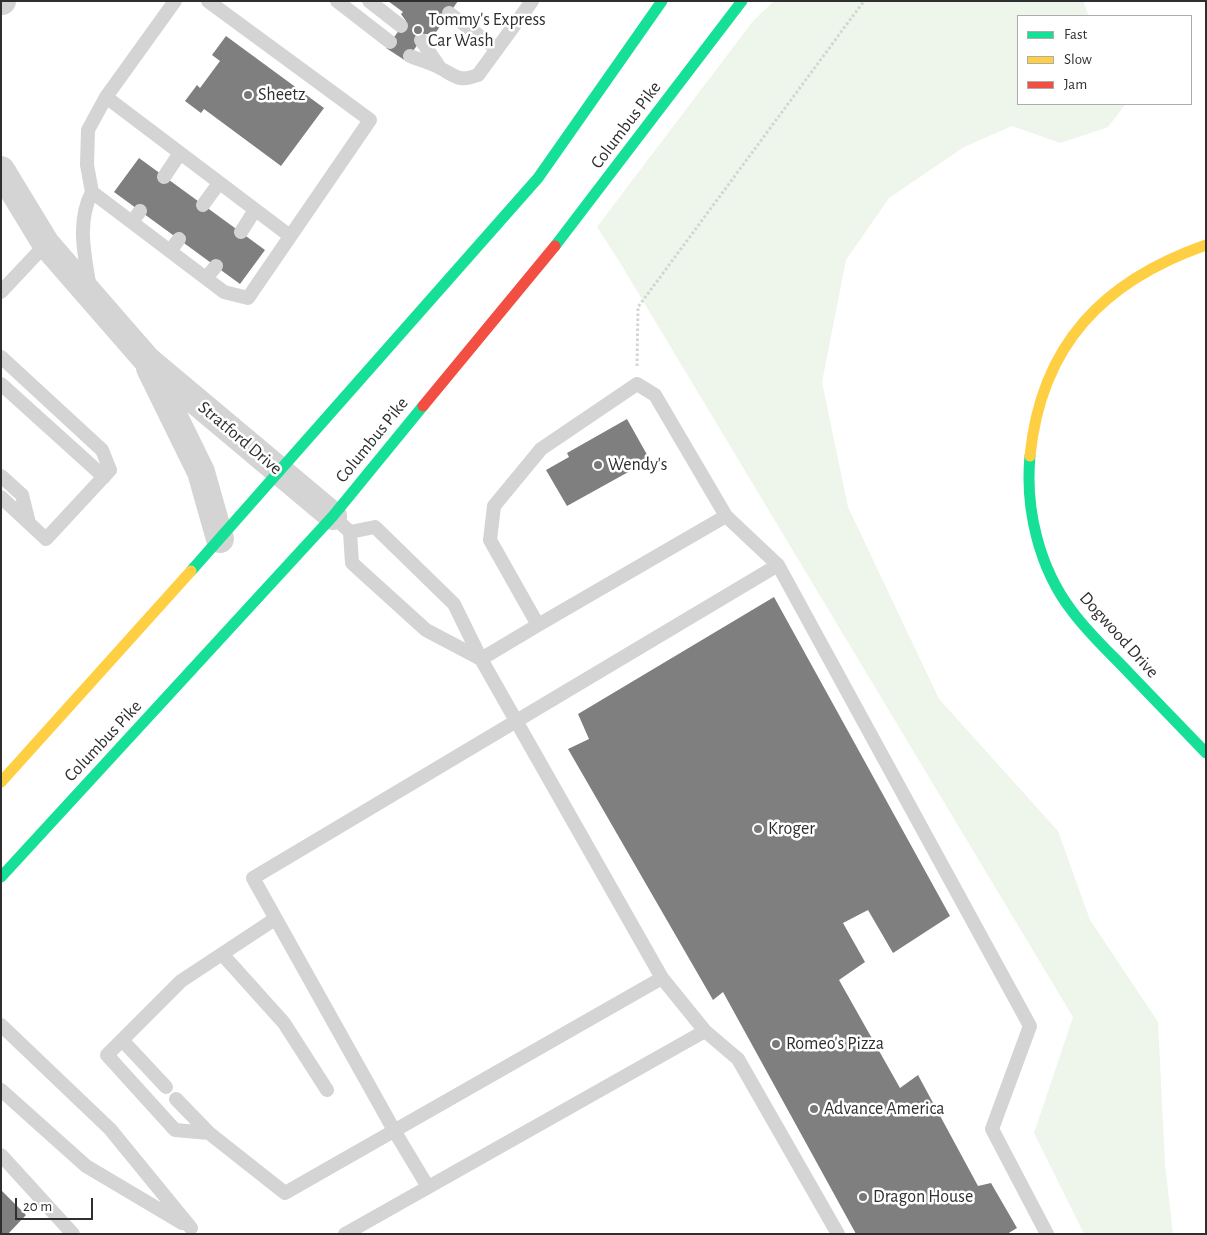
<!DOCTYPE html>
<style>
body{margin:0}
#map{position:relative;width:1207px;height:1235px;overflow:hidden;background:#fff;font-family:"Alegreya Sans",sans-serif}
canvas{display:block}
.frame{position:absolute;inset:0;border:2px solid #2f2f2f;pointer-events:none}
.legend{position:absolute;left:1017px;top:15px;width:175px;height:90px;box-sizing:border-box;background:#fff;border:1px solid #acacac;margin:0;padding:6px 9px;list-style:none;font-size:15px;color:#2f2f2f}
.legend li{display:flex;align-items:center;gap:10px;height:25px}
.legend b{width:25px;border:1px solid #acacac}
.scale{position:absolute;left:15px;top:1198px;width:78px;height:22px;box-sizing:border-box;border:2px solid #2f2f2f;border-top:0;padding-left:6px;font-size:15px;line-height:18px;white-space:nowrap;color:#2f2f2f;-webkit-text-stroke:4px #fff;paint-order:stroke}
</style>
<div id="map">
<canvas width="1207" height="1235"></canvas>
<div class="frame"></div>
<ul class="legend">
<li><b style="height:6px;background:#16e098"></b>Fast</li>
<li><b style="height:6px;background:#ffcf43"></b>Slow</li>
<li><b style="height:6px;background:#f24e42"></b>Jam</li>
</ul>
<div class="scale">20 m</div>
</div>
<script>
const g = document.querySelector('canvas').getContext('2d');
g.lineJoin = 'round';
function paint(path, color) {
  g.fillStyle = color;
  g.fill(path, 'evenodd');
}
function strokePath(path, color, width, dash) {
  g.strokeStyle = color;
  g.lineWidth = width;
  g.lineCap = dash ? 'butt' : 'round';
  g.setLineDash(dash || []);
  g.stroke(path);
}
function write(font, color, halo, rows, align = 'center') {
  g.font = font + ' "Alegreya Sans",sans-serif';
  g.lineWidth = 5;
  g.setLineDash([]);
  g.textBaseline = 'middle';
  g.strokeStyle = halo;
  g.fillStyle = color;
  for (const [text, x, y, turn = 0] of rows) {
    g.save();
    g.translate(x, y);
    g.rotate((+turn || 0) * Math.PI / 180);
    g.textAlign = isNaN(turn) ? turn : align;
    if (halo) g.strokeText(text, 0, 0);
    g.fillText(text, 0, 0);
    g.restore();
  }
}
const green = new Path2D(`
 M774,1H1083L1089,16H1018V104L1125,105L1108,127L1060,143L1012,126L964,147L889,198L846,260L822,382L848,507L939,699L1058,831L1090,920L1158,1022L1165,1164L1173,1234H1084L1034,1133L1073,1017L619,261L597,227L753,21Z`);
const building = new Path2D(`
 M388,1H458L434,35L425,34L406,61L386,48L406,21L401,14L403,12Z
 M226,36L324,108L281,166L204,109L201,113L185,101L197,85L200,88L220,61L212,55Z
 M139,158L265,250L240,284L114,192Z
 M627,419L650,460L567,506L546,470L569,457L567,453Z
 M774,597L950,916L893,953L868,910L843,923L865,962L839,980L900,1088L918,1075L978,1186L991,1183L1017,1228L1007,1234H856L723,992L713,1000L568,749L589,739L578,714Z
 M1,1190L26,1215L8,1234H1Z`);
const path = new Path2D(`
 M637,366L638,307L864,1`);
const lane = new Path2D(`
 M337,1L390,42
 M369,1L401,26
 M449,13L497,49
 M421,40L440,68
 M410,56C420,60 431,63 440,68C457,77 459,82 478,75L532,1
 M106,97L290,236
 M164,177L180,153
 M92,192L87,165L88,130L106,97L175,1
 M203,205L219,183
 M132,222L140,211
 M241,232L255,210
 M170,251L179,239
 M206,278L216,266
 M90,289C85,256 76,223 92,192L224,292L248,298L370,120L208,1
 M1,292L46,244
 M1,357L102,450L110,470L46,539L1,497
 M1,384L104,477
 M1,476L22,495L29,523
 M333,516L350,532L352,563L426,630L481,659L454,604L375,527L350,532
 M726,516L778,565L1030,1026L992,1129L1047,1234
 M538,625L726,516L655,395L637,384L541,449L494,506L490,540L538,625L481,659L662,978L705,1031L738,1059L838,1234
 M275,919L181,981L107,1055L175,1130L209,1133L285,1193L662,978
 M222,954L284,1023L327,1090
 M1,1025L110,1129L191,1228
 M122,1040L166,1087
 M1,1090L86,1166L182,1223
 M176,1099L209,1133
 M1,1155L73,1234
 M428,1187L395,1132L253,878L778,565
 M345,1234L705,1031`);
const street = new Path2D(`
 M1,1H2
 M1,170L46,244L147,360L333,516
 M150,368L201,472L220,539`);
const fast = new Path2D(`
 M555,246L742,1
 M1030,456C1025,509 1039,568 1072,611C1089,634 1110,653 1129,673C1155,700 1180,726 1206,753
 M191,571L538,178L662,1
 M1,877L333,516L423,406`);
const slow = new Path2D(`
 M1030,456C1041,345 1103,281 1206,245
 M1,782L191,571`);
const jam = new Path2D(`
 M423,406L555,246`);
const markers = [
 [418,30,5,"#787878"],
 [248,95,5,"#787878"],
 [598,465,5,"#787878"],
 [758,829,5,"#787878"],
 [776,1044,5,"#787878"],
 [814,1109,5,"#787878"],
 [863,1197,5,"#787878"]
];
const poiNames = [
 ["Tommy's Express",428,20],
 ["Car Wash",428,41],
 ["Sheetz",258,95],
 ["Wendy's",608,465],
 ["Kroger",768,829],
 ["Romeo's Pizza",786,1044],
 ["Advance America",824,1109],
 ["Dragon House",873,1197]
];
const streetNames = [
 ["Columbus Pike",626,125,-53],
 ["Stratford Drive",240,438,40],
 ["Columbus Pike",372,440,-51],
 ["Dogwood Drive",1119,635,48],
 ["Columbus Pike",103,741,-47]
];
paint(green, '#eef5eb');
paint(building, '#7f7f7f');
strokePath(path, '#d4d4d4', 3, [2.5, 2.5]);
strokePath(lane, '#d4d4d4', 14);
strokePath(street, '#d4d4d4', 28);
strokePath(fast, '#16e098', 11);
strokePath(slow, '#ffcf43', 11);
strokePath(jam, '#f24e42', 11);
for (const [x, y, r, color] of markers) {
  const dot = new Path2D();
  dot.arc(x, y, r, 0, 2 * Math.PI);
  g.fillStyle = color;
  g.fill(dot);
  strokePath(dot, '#fff', 2);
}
write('18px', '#2f2f2f', '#fff', poiNames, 'left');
write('18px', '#2f2f2f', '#fff', streetNames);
</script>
